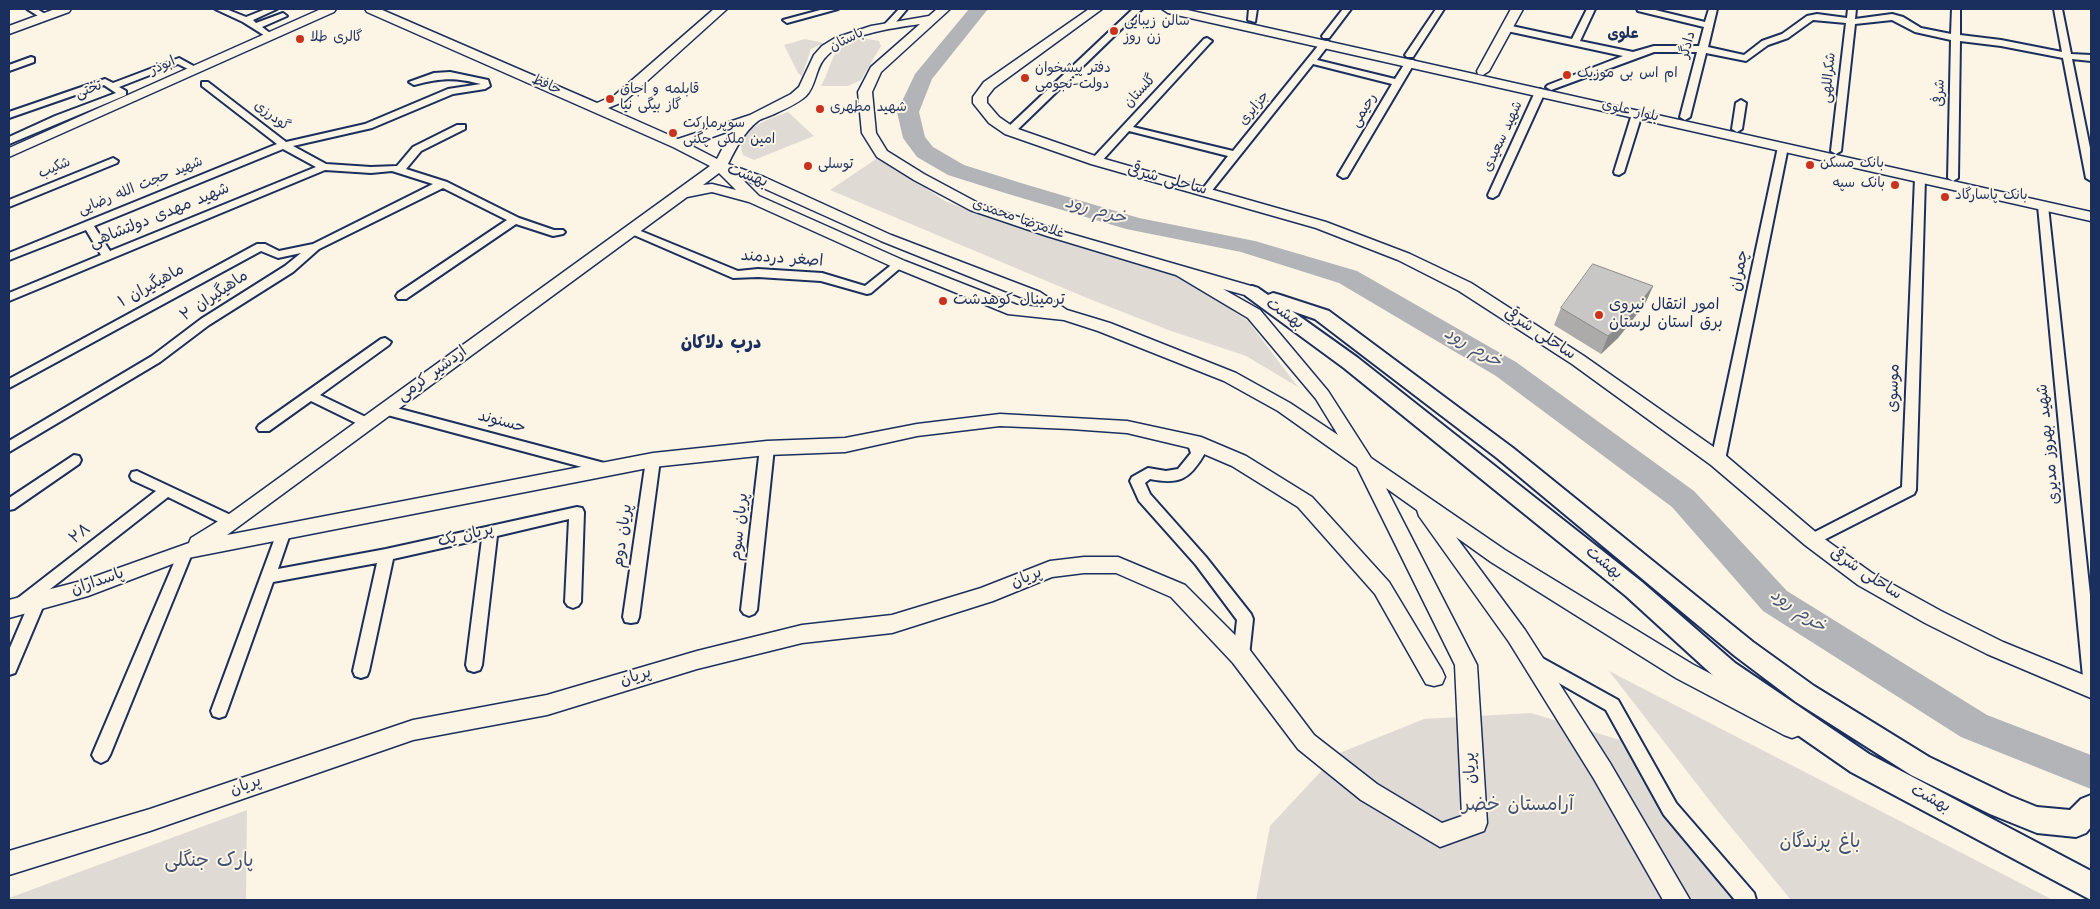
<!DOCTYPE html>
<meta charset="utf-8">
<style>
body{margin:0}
#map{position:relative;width:2100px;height:909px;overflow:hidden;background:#fcf5e5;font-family:Kalam,sans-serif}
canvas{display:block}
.frame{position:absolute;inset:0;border:10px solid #1b2f5e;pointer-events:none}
</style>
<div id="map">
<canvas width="2100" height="909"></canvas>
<div class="frame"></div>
</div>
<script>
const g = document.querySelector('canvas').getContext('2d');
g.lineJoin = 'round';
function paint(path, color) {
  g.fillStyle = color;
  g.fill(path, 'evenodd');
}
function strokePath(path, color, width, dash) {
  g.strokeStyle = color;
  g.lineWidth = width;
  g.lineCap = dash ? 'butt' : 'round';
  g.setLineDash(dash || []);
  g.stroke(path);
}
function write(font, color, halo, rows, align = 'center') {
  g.font = font + ' Kalam,"Playpen Sans Arabic",sans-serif';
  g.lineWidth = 4;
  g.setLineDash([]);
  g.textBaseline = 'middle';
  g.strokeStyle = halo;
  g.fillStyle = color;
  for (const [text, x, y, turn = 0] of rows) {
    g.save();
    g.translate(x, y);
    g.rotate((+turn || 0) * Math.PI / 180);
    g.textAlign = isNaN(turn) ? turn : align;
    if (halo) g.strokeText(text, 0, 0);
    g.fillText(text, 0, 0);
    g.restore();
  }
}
const green = new Path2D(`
 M862,38L879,41L881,46L861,80L848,86H821C835,61 828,47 862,38Z
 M805,39L824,43L811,49L802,76L798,73L784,45Z
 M788,112L814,136L754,160L743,155C733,129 770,119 788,112Z
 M879,157L945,201L994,220L1184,278L1248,321L1298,387L1246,356L1171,331L1087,298L830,190Z
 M1609,671L2053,900H1791L1717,810Z
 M1531,713L1630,743L1752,900H1256L1270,826L1337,754L1424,719Z
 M247,810L246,900H9V898Z`);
const river = new Path2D(`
 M969,9H988L932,79L919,112L925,137L933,147L964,165L1021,183L1139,218L1255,241L1357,271L1516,362L1694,491L1787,591L1987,715L2091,755V789L1961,737L1763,611L1672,507L1496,376L1339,283L1241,252L1126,229L1005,193L948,175L917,157L903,138L897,112L915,74Z`);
const street = new Path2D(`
 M27,9H37L50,17L43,19Z
 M215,9H226L246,17L266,9H277L253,20L256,23L283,13L287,16L262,27L274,36L270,39L243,22Z
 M824,9H838L787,23L783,20Z
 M899,9H907L891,28H885V24Z
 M1133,9H1142L1014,133H1006V129Z
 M1249,9H1257L1255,22L1248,20Z
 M1343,9H1351L1329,38H1323L1322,36Z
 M1436,9H1444L1413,57H1407L1405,55Z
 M1587,9H1595L1580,41L1633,52L1654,46H1699L1704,27L1638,11L1637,9H1651L1705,22L1709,9H1717L1708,47L1744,55L1762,41L1782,34L1807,16L1817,14L1847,18L1848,9H1856L1855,19L1892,14L1903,17L1921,28L1951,34L1952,9H1960V35L2001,40L2062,52L2054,9H2062L2071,54L2091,55V61L2072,59L2091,153V181L2086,178L2063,58L2001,46L1960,41L1958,178L1953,181L1948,178L1951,40L1915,32L1892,20L1855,24L1841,151L1836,154L1831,151L1846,23L1813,20L1788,38L1768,45L1746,61L1706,53L1690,117L1685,120L1680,117L1697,52H1654L1551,90L1546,87L1548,85L1623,56L1507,31L1503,28L1507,25L1572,39Z
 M1207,38L1212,41L1210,43L1133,127L1233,151L1322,41H1328L1330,43L1317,60L1395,79L1407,60H1413L1415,62L1347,177L1343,178L1338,175L1392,84L1313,64L1210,193L1206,194L1201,191L1228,156L1129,131L1100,163H1092L1091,161L1092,159L1204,39Z
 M31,57L34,58V62L9,71V65Z
 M179,58L199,69L194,72L178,64L119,87L126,91V95L9,144V137L55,116L116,93L104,85L9,118V112L102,80L105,79L113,83Z
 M450,72L488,80L490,86L485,89L453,94L372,128L293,146L326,164L371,167L397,166L413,147L457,125H465V129L421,151L406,169L447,182L519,218L554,230H563L565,232L563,234L553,236L516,224L406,299H398L396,296L398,293L507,220L443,188L319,249L293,272L209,325L160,362L9,452V441L152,356L201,319L285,266L301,253L278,258L261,251L9,388V379L257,244H265L279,251L313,244L433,184L392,171L371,173L325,170L9,301V293L101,255L86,230L9,260V253L277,144L202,86V82H208L286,142L365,124L448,89L481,84C454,77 441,78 414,85L409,82L434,73ZM283,149L316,167L110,251L94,226Z
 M1540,89L1545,92L1498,195L1493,198L1489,197L1488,195L1535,92Z
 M1741,100L1746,103L1742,129L1737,132L1732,129L1736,103Z
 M1637,111L1642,114L1624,172L1619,175L1615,174L1614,172L1632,114Z
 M1783,144L1788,147L1725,460L1723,464H1713L1711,460L1778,147Z
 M113,158L118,161L117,163L9,207V200Z
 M1920,175L1925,178L1916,490L1914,494L1812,546L1807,544L1805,540L1807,536L1902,487L1915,178Z
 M2043,203L2048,206L2091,604V684L2085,682L2083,677L2038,206Z
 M631,227L738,271L758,269L822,273L865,286L895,262H903L905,264L871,293L867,294L821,281L758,277L733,278L627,232L625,230Z
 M385,338L391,342L389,345L320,395L372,420L374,423L372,426H362L311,401L269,431H259L257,428L259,425L381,339Z
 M385,405L608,464L613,465L615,469L613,473L608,474L380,413L378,410L380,407Z
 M1194,437L1199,439L1205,453C1190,479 1180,485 1150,479L1145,483L1150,494L1206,557L1251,614L1253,619L1249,656L1247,661L1241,663L1235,661L1233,656L1237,620L1196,565L1139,501L1130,481L1132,477L1148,468L1166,471L1178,469L1191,453L1187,442L1189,439Z
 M767,443L772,445L774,448L757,610L754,614L749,616L744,614L741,610L760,448L762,445Z
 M74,455L79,456L81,460L79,464L14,509L9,510V498Z
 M653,455L658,456L660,460L639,617L637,622L631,623L625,622L623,617L646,460L648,456Z
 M137,471L237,518L239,522L237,526L232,528L227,526L168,497L40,597L45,602L15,673L9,675V650L27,608L19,611L14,609L11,605L14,601L156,491L132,480L130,476L132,472Z
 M577,507L582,508L584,512L581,602L578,606L573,608L568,606L565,602L569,519L497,536L482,665L480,670L474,672L468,670L466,665L482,539L393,559L369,671L367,676L361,678L355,676L353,671L377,563L273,582L227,711L225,716L219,718L213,716L211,711L279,527L284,525L289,527L291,531L278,569L386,549Z
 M186,545L191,547L193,551L110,755L107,760L101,763L95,760L92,755L179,551L181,547Z
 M1535,654L1618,700L1676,803L1754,893L1756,900H1735L1664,815L1606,710L1529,666L1527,661L1529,656Z`);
const secondary = new Path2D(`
 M55,9H71L69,12L9,34V26Z
 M321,9H336L334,12L9,157V148Z
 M365,9H380L597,103L615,95L714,9H727L625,101L608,108L678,139L750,115L791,94L799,87L814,55L822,46L835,38L871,26L929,16L937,9H950L881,72L872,92L876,133L887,151L924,174L980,204L1057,230L1258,288L1260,292L1258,296L1252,297L1223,289L1260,310L1328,391L1371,458L1505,550L1692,664L1800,721L1804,728L1800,735L1792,738L1784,735L1676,678L1491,562L1456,537L1525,630L1610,763L1690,900H1663L1594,779L1509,642L1419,516L1417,510L1386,488L1477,665L1487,823L1484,831L1440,847L1361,800L1298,749L1233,663L1171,597L1116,573H1084L1052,577L993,601L892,633L802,643L697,669L547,715L413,740L150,831L9,875V851L150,809L413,720L547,695L697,651L802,625L892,615L981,588L1050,561L1084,557H1118L1185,585L1249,649L1314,735L1377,784L1442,823L1462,816L1455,665L1357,467L1278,411L1224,381L1098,331L1064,320L1008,314L893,267L749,202L712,192L687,197L227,535L653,453L767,441L845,438L917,424L1000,414L1127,421L1201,437L1246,456L1312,497L1389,582L1442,670L1445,677L1442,684L1434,686L1426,684L1375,594L1298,507L1232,466L1190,448L1127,433L1071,429L1000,426L917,436L845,452L767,455L653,467L188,558L88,596L9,618V600L85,580L189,543L191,538L225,517L710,166L673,147L367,12ZM920,24L871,67L858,92L862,133L877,157L914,180L970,210L1047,236L1176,275L1248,318L1316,399L1338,435L1290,403L1236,373L1110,323L1067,310L1040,292L891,235L764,177L728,164C736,148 744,132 758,121C762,118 768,117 772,115C783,110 797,104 806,96C816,86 815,70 824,59C846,33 889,29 920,24ZM732,130L717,159L690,145ZM719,173L736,190L712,184L703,185ZM741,178L881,241L1028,300L1041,307L1017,305L905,261L759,196Z
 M1089,9H1102L994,88L987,97V103L999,117L1015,128L1101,158L1326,222L1410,254L1471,283L1584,356L1725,455L1819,535L1872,573L1941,611L2003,642L2091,678V698L1987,654L1925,623L1858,585L1805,545L1711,465L1572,364L1459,291L1398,260L1316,228L1091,164L1005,134L989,123L973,103V97L984,82Z
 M1162,9H1183L2091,212V221L1168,13Z
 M1511,9H1523L1489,71L1483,75L1478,74L1477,71Z`);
const primary = new Path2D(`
 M1252,286L1258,288L1268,295L1273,293L1280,295L1329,311L1513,448L1753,642L1814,686L1929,757L2010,796L2037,807L2070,810L2081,799L2091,795V827L2086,833L2076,837L2037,833L1990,814L1911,775L1796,702L1735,656L1497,458L1315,319L1292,311L1358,358L1642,582L1735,663L1869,754L2091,871V900L1851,772L1717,679L1626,596L1344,368L1246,296L1243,292L1246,288Z`);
const wall = new Path2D(`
 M1653,286L1645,304L1618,338L1601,354L1554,325L1561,308Z`);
const shadedWall = new Path2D(`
 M1653,286L1645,304L1618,338L1601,354L1608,336Z`);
const building = new Path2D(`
 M1593,264L1653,286L1626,321L1608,336L1561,308Z`);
const markers = [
 [1114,31,5,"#c8321e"],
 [300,39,5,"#c8321e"],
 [1567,75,5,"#c8321e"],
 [1025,78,5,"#c8321e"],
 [610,99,5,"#c8321e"],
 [820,109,5,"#c8321e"],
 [673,133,5,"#c8321e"],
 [1810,165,5,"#c8321e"],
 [808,166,5,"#c8321e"],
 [1895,185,5,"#c8321e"],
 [1945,197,5,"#c8321e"],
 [943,301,5,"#c8321e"],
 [1599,315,5,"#c8321e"]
];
const farPoinames = [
 ["سالن زیبایی",1124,23],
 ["زن روز",1124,39],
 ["گالری طلا",310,39],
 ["دفتر پیشخوان",1035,70],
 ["دولت-نجومی",1035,86],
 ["ام اس بی موزیک",1577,75],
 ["قابلمه و اجاق",620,91],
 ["گاز بیگی نیا",620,107],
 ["شهید مطهری",830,109],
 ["سوپرمارکت",683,125],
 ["امین ملکی چگنی",683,141],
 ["بانک مسکن",1820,165],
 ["توسلی",818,166],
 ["بانک سپه",1885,185,"right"],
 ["بانک پاسارگاد",1955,197]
];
const farStreetnames = [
 ["باستان",847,41,-26],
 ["دادگر",1689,45,-75],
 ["ابوذر",163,67,-24],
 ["شکراللهی",1830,78,-84],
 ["حافظ",546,86,24],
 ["تختی",89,91,-21],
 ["گلستان",1141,92,-47],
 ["شرفی",1941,93,-89],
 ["جزایری",1255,109,-51],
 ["رحیمی",1365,111,-59],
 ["بلوار علوی",1630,112,13],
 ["گودرزی",271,117,37],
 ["شهید سعیدی",1504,137,-65],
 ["شکیب",55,169,-23],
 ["شهید حجت الله رضایی",141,187,-22],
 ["غلامرضا محمدی",1018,220,19]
];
const farNeighbourhoodnames = [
 ["علوی",1623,35]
];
const streetNames = [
 ["بهشت",747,177,20],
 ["ساحلی شرقی",1167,181,15],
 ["شهید مهدی دولتشاهی",160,217,-22],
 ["اصغر دردمند",782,260,4],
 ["چمران",1741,271,-79],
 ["ماهیگیران ۱",152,287,-29],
 ["ماهیگیران ۲",215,297,-34],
 ["بهشت",1284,315,35],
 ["ساحلی شرقی",1539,335,33],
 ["اردشیر کرمی",433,375,-36],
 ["موسوی",1895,388,-88],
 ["حسنوند",501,423,15],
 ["شهید بهروز مدیری",2050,444,-96],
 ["پریان سوم",741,527,-84],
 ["۲۸",81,535,-38],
 ["پریان دوم",624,536,-82],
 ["پریان یک",466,537,-13],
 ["بهشت",1603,564,39],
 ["ساحلی شرقی",1865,575,33],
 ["پریان",1027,579,-22],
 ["پاسداران",98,583,-19],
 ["پریان",636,678,-17],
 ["پریان",1472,768,-93],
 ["پریان",246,787,-19],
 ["بهشت",1930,800,28]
];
const poiNames = [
 ["ترمینال کوهدشت",953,301],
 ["امور انتقال نیروی",1609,306],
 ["برق استان لرستان",1609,324]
];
const waterNames = [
 ["خرم رود",1095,212,16],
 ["خرم رود",1472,349,30],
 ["خرم رود",1797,612,35]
];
const neighbourhoodNames = [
 ["درب دلاکان",721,345]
];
const nearParknames = [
 ["آرامستان خضر",1518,807],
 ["باغ پرندگان",1820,844],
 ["پارک جنگلی",209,863]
];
paint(green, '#dfdbd4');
paint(river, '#b2b4b8');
strokePath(street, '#1b2f5e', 4);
strokePath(secondary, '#1b2f5e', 3);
strokePath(primary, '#1b2f5e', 4);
paint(street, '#fcf5e5');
paint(secondary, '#fcf5e5');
paint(primary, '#fcf5e5');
paint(wall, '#acabaa');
paint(shadedWall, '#8c8b8b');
paint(building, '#c8c7c6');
strokePath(building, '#8c8b8b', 1);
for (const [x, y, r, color] of markers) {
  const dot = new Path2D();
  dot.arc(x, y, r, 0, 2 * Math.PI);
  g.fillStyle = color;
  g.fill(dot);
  strokePath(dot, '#fcf5e5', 2);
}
write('14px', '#1b2f5e', '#fcf5e5', farPoinames, 'left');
write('14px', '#1b2f5e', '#fcf5e5', farStreetnames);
write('bold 15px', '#1b2f5e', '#fcf5e5', farNeighbourhoodnames);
write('16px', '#1b2f5e', '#fcf5e5', streetNames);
write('16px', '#1b2f5e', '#fcf5e5', poiNames, 'left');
write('italic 18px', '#485779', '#fcf5e5', waterNames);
write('bold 18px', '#1b2f5e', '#fcf5e5', neighbourhoodNames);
write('19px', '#425176', '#fcf5e5', nearParknames);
</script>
